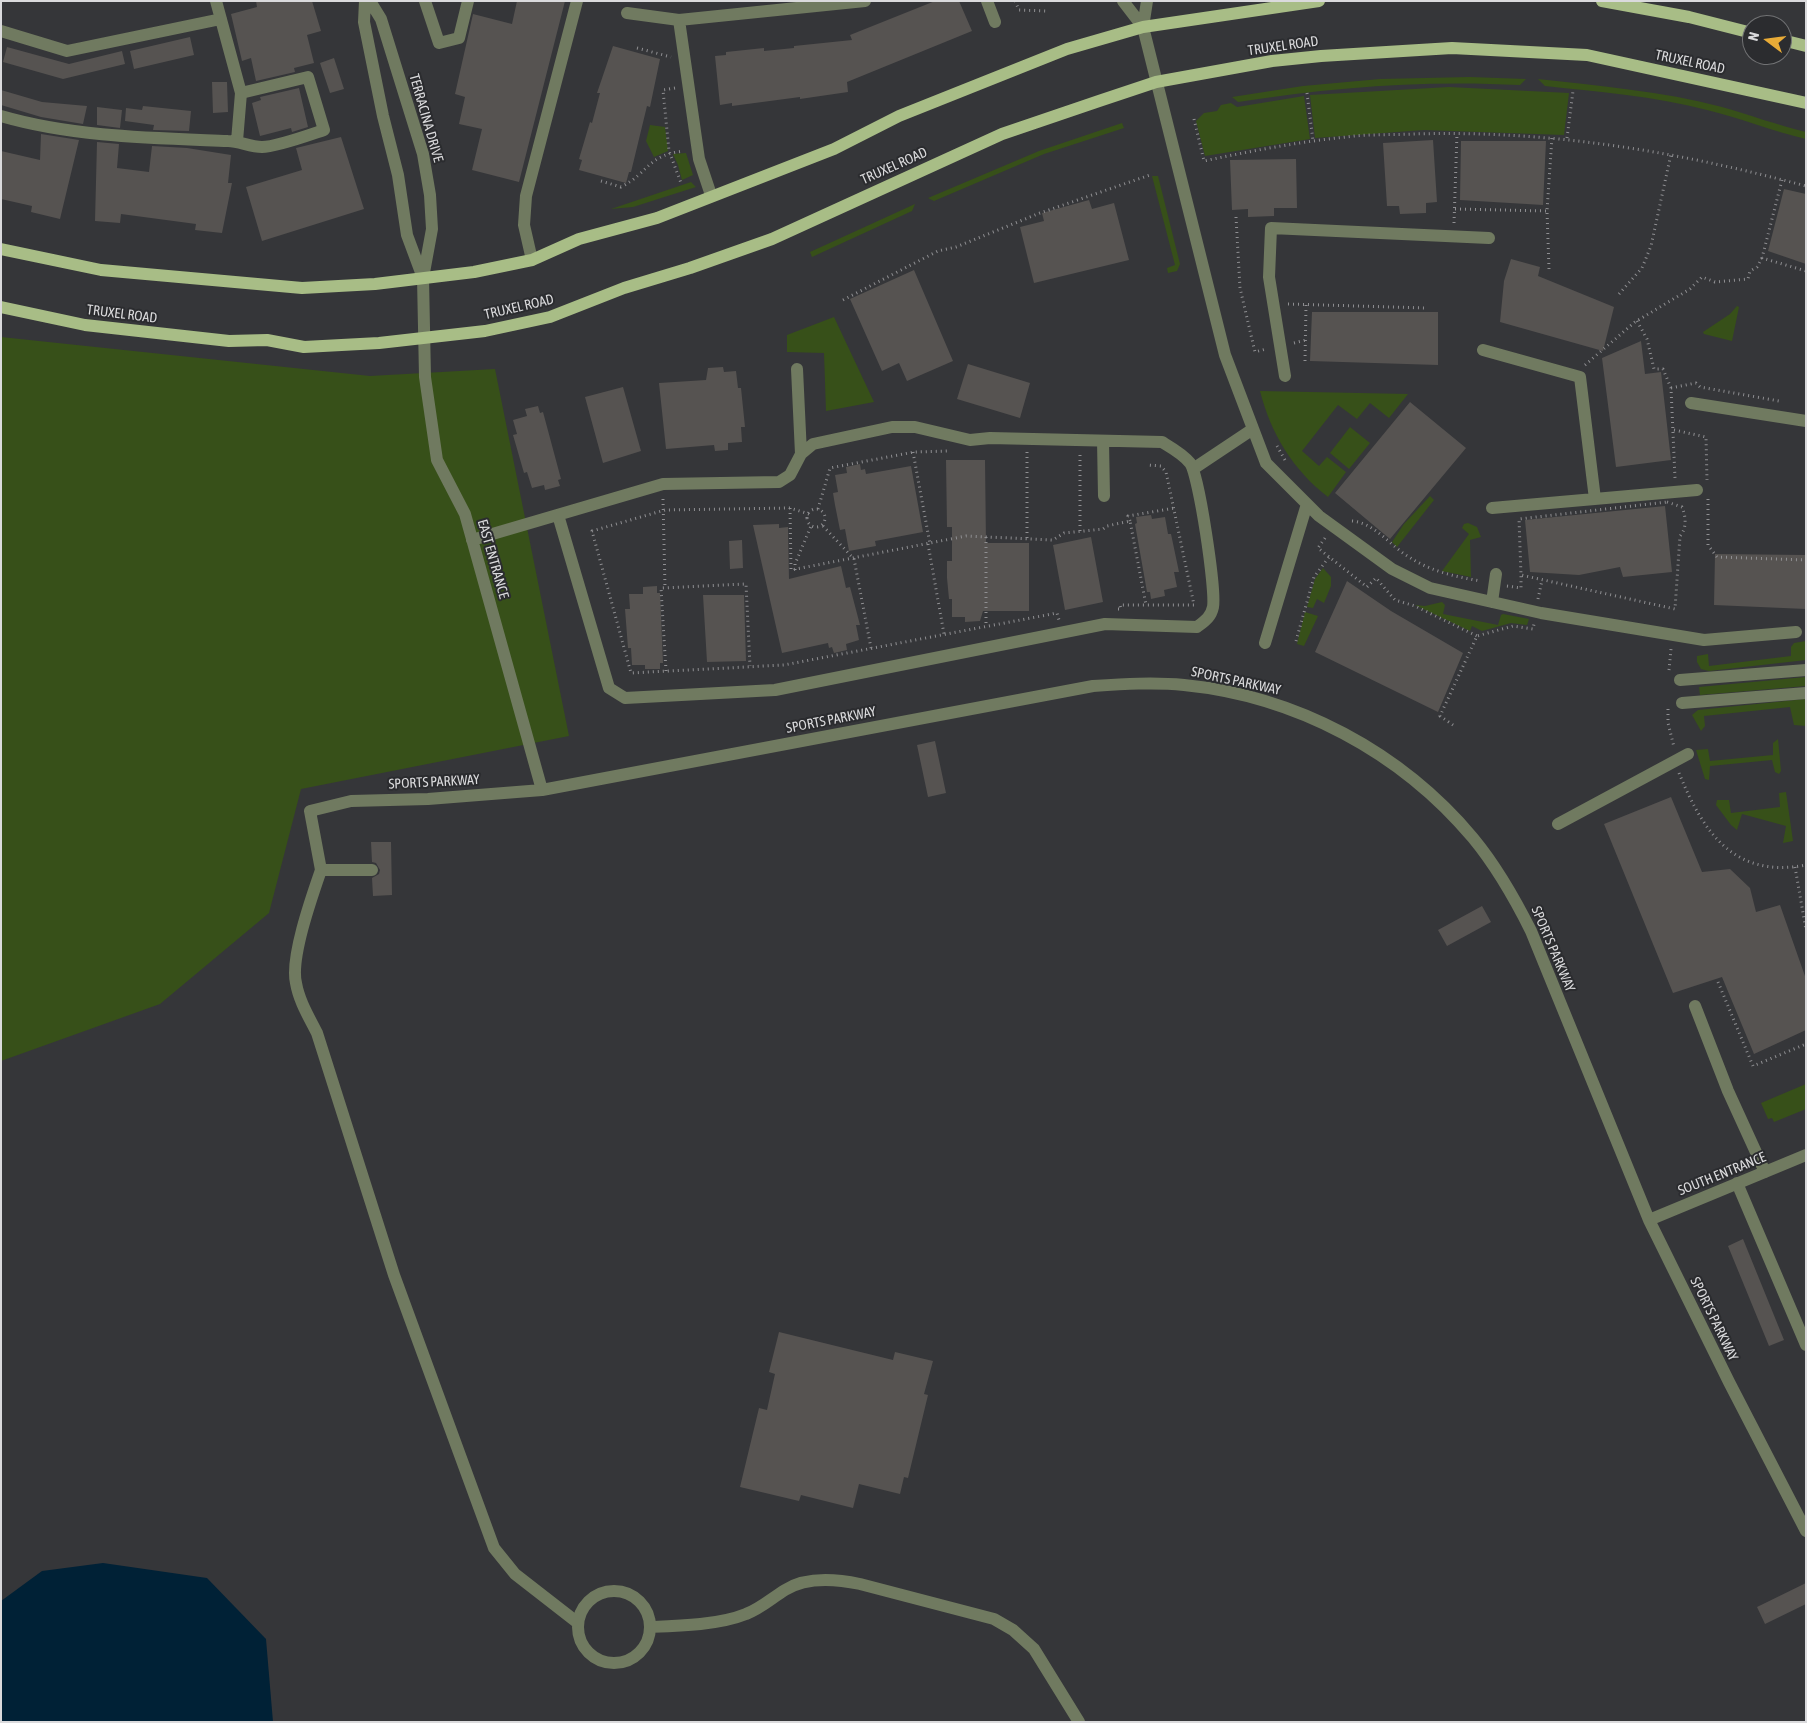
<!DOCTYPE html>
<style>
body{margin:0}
#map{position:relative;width:1807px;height:1723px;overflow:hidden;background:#353639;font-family:"Asap Condensed",sans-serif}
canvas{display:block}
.frame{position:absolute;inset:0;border:2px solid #dadadc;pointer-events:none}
.north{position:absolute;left:1742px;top:15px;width:50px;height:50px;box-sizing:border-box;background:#2b2c2f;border:1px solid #717274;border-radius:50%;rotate:285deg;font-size:14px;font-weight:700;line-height:20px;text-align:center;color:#dadadc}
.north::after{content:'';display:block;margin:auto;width:18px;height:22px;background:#e8ab37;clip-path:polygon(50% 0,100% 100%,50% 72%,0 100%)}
</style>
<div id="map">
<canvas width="1807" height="1723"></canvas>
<div class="frame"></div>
<div class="north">N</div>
</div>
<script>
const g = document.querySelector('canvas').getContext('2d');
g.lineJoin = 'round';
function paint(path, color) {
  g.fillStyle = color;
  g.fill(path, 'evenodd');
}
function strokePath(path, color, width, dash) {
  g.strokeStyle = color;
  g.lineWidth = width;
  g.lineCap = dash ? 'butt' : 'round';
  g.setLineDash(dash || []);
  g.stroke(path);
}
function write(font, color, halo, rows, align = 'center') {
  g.font = font + ' "Asap Condensed",sans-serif';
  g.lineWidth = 4;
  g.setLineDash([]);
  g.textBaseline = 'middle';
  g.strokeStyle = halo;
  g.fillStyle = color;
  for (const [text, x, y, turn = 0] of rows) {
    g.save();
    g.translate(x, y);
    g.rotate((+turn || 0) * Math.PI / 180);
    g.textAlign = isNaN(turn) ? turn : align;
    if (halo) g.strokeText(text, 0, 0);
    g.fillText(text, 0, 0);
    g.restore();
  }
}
const green = new Path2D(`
 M1470,77L1526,79L1520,85C1425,80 1332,87 1238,102L1232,97L1303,86L1380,79Z
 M1538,79C1599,86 1662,91 1722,107C1750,115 1777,125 1806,132V139C1772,131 1740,118 1707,110C1654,96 1599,92 1545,86Z
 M1449,87L1569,93L1564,135L1424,130L1315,138L1310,95Z
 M1304,96L1310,139L1205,156L1196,121L1204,113L1217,111L1221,105L1231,103L1237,107Z
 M1122,123L1124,128L1044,154L934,201L928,198L1039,151Z
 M650,125L665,127L668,151L654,157L646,141Z
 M686,153L693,175L682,180L678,165L673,154Z
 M1152,176H1158L1180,264L1177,271L1168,273L1167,268L1175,265Z
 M691,182L696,187L633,207L611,209Z
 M915,204L912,211L812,257L810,252Z
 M1737,306L1739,307L1732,341L1704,334L1703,332L1730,314Z
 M834,317L874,402L826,411L824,353L787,352V335Z
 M1,337L370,376L495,369L569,736L301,789L269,913L160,1004L1,1061Z
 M1260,391L1408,394L1389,418L1370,403L1357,419L1338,405L1302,451L1319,466L1327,457L1346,472L1328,497C1293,470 1271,434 1260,391Z
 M1350,427L1370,443L1349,469L1330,453Z
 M1430,496L1434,500L1397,547L1392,542L1404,524Z
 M1468,523L1477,527L1481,537L1470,540L1471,577L1442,571L1469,534L1462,528L1464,524Z
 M1323,568L1331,577V586L1324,603L1317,599L1313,608L1307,607L1315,579Z
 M1442,602L1445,605L1443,614L1498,625L1501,615L1503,614L1529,619L1527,625L1511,623L1482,631L1472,626L1470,631L1415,605L1425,606Z
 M1305,612L1318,616L1304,646L1297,644Z
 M1806,641V660L1709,671L1701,669L1697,662V656L1708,654L1709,666L1791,656V647L1794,643Z
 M1806,677V686L1700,695L1699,687Z
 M1806,699V726L1794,725L1790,707L1704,716L1705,726L1701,731L1692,715L1698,710Z
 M1778,739L1781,771L1779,774L1775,772L1772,760L1710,766L1709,780L1705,779L1696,750L1708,749L1710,761L1773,755V743Z
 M1786,792L1793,841L1783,843L1786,826L1742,814L1737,830L1731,825L1716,805L1717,800H1729L1731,813L1780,807L1779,793Z
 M1806,1084V1109L1774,1122L1772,1118L1768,1119L1761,1103Z`);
const water = new Path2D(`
 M103,1563L207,1578L266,1639L273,1722H1V1601L42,1571Z`);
const building = new Path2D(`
 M256,1H312L321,31L307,35L314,63L294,68L295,72L256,81L251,58L242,61L231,14L257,7Z
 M517,1H565L519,182L472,170L482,129L459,124L465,97L455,94L473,14L512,24Z
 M935,1H959L972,31L847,82L848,92L800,99V97L732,106V103L720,105L715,56L726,55V52L764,48V51L794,48V46L852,40L850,35Z
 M190,37L194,55L134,69L130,51Z
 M613,46L660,59L650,107L647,106L631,172H629L626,183L579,170L582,160L579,159L590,122L592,123L600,93H597Z
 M7,47L69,64L122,51L125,64L63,79L3,62Z
 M334,58L344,89L330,93L320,63Z
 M212,82H227L228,112L213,113Z
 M299,88L308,127L292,132L291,128L260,136L252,103L261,100L260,97Z
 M1,90L42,102L87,106L83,124L41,117L1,105Z
 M143,106L191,111L189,131L153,130L154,125L125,121L126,108L142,110Z
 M97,107L122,110L120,128L97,125Z
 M41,134L79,140L60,219L31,212L32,206L1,199V151L40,160Z
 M341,137L364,209L262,241L246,187L302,170L296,148Z
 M1433,140L1437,202L1426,203V213L1400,214L1399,206H1387L1383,143Z
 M1461,141H1546L1543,205L1460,200Z
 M97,142L119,144L117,168L149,172L152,146L187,148L231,155L228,183H232L222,233L195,230L196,224L121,214L120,223L95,221Z
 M1296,159L1297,208H1274V216L1248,217V209L1232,210L1230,160Z
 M1784,189L1806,194V264L1768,251Z
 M1089,200L1092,209L1114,203L1129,260L1034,283L1020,227L1044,221L1042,213Z
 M1511,259L1540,267L1538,276L1614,307L1603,351L1500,322L1504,281Z
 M914,270L953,361L907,381L899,363L882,371L850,299Z
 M1312,312H1438V365L1310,361Z
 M1641,341L1645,374L1661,372L1671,460L1616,467L1602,358Z
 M968,364L1030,383L1020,418L957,399Z
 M723,367L724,372L736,371L738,388H741L745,427H741L742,442L728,443V450L715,451L714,445L666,449L659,383L706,380L708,368Z
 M623,387L641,451L603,463L585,397Z
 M1410,402L1466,448L1390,539L1335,493Z
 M538,406L540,413L543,412L561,479L558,480L560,486L545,490L544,485L532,488L527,472L524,473L513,435L517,434L513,420L527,416L525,409Z
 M946,460H985L986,543H1029V611H983L980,621L965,622V617H952V599H949L947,578V561H952V527H947Z
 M860,464L861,470L865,469L866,474L911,466L923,532L875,541L876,546L849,551L845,529L840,530L835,505L833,493L838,492L835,475L847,473L846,467Z
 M1665,506L1672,572L1623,577L1620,567L1579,575L1530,572L1525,520Z
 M1151,515L1152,519L1165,517L1168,534H1171L1179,572H1174L1177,587L1164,590L1165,596L1151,599L1150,592H1147L1135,524L1137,523L1136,517Z
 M779,524V528L788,527L789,579L841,566L846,588L850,587L860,625H856L859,640L846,644L847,650L834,653L832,647L829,648L828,643L782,653L753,525Z
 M1091,537L1103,602L1065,610L1053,545Z
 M742,540L743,568L730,569L729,541Z
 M1715,554L1806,555V609L1714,605Z
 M1347,581L1391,611L1463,653L1438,712L1315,652Z
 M657,586V593H660L663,663H660V669H645V665H632L631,648H628L625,609H630L629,594H643V587Z
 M703,595H744L746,661L707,662Z
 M935,741L946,793L928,797L917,745Z
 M1671,797L1702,872L1730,869L1750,888L1756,912L1780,905L1806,979V1030L1754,1054L1722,977L1673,993L1604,824Z
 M371,842H391L392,895L373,896L372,878L379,874L380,870L376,863L372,862Z
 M1482,906L1491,922L1447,946L1438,930Z
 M1743,1239L1784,1340L1769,1346L1728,1246Z
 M779,1332L893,1360L895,1352L933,1361L924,1394L928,1395L908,1478L904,1477L900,1494L859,1484L853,1508L801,1495L799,1501L740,1487L759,1408L767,1410L775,1374L769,1372Z
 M1806,1583V1604L1765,1624L1757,1607Z`);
const path = new Path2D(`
 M1015,1L1019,10L1046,11
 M637,48L671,57
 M675,88L663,90L669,151L681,183
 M1307,93L1313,141
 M1194,119L1204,161C1251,151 1298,142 1346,137C1368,134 1391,135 1414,134C1550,130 1675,151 1806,186
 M1567,138L1573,91
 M1782,180L1762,258L1806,271
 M601,181L621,187C650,172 647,155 684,151
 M1455,209L1547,211
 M1236,217L1240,288L1255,352L1266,349
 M1454,223L1457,133
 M1549,269L1547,211L1552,137
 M1619,294L1642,268L1651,246L1671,154
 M843,300L938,251L956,247L1040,213L1150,175
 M1288,304L1426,308
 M1637,321L1647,339L1654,369H1663L1671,388L1675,478
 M1294,343L1306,340
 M1305,361L1306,305
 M1585,365L1635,322L1690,289L1702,277L1715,282L1748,279L1750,271L1757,267L1762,258
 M1671,388L1696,383L1700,387L1779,401
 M1674,430L1706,437L1707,480
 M1277,446L1285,460
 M913,452L930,544
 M1027,452V538
 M663,499L665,588
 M1708,499V545L1717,557L1806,560
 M1667,502L1682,507C1686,517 1687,528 1680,536L1675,609L1521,575L1519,519Z
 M790,508L791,570L966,536L1053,540L1064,533L1103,529L1107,526L1130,521L1146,605
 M807 518a9 9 0 1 1 18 0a9 9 0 1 1-18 0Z
 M818,509L830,468L914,452L949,451
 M809,514L790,508L665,510L592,531L631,673L784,665L1057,613L1059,620
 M1130,521L1128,516L1175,508
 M1352,521C1375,523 1389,545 1409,557C1430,571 1456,577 1481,581
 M823,526L854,559L871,648
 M1080,531V453
 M986,537V626
 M1325,538L1318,548L1367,587L1376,578L1395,600L1415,606L1477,636
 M928,544L944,634
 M795,570V564L811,526
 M1507,586L1521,588V576
 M1538,599L1542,580
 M1118,609H1121L1120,605H1194L1166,472L1161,466L1148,465
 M1296,641L1314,577L1329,557
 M1669,670L1671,649
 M666,671L661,588L746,584L750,666
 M1668,709V723L1674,747
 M1453,725L1440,716L1477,636L1513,626L1533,629L1534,624
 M1679,773C1703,832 1734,879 1806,865
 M1795,867L1806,930
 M1718,982L1753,1066L1806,1044`);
const minor = new Path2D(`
 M216,1L241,93L237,141
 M365,1L364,22L383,116L398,175L407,235L423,278
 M370,1L381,19L423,154L430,195L432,229L423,278L425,377L437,460L465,514L542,790
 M425,1L439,43L459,38L468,1
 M987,1L995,22
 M1123,1L1143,27
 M1147,1L1143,27L1225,355L1266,463L1319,516L1392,569L1430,588L1541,613L1704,640L1796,632
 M627,13L679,20L865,1
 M679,20L699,159L711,195
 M1,31L67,51L221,19
 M1,116C73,137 153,138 228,141C239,141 250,147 262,147C276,147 309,135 324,130L308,77L241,93
 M532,260L524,225L526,196L577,1
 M1483,350L1580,377L1595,499
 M797,369L801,454
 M1285,376L1269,277L1271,228L1489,238
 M1691,403L1806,421
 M1103,441L1104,496
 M1193,469L1253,429
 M1492,508L1697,490
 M472,540L663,484L779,482L790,475L801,454L813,444L892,427H915L970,440L990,438L1162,442C1172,448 1183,454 1190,463C1199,475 1216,590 1213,607C1211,617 1205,621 1197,627L1105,624L775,690L625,698L609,688L558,515
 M1492,602L1496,574
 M1265,643L1307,504
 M1680,680L1806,670
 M1682,703L1806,693
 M1558,824L1688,754
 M321,870L310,811L351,801L428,799L542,790L1093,686C1123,684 1154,682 1184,685C1296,696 1401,752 1473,838C1497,867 1515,899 1531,931L1649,1220L1729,1382L1806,1531
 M372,870H321C312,896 290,958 296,983C299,1001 309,1017 317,1033L394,1275L494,1548L515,1574L578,1623
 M1695,1006L1728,1091L1765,1172
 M1737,1183L1806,1345
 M1649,1220L1806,1155
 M578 1627a36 36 0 1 1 72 0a36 36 0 1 1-72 0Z
 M650,1627C678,1626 719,1625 746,1614C760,1609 772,1598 785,1590C807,1576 836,1579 860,1584L994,1619L1013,1630L1034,1649L1079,1722`);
const major = new Path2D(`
 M1602,1L1689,17L1752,33
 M1782,40L1806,46
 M1,249L101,270L302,288L375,284L474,272L532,260L579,239L657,218L834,149L899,116L1067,49L1143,27L1319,1
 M1,307L85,325L229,341L267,340L304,347L379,343L485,331L550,317L624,288L690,268L772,239L1002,134L1099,101L1156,82L1272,61L1321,56L1452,48L1587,55L1806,103`);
const streetNames = [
 ["TRUXEL ROAD",1283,46,-8],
 ["TRUXEL ROAD",1690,62,12],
 ["TERRACINA DRIVE",426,118,74],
 ["TRUXEL ROAD",894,166,-24],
 ["TRUXEL ROAD",519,307,-13],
 ["TRUXEL ROAD",122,314,7],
 ["EAST ENTRANCE",493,559,74],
 ["SPORTS PARKWAY",1236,681,12],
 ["SPORTS PARKWAY",831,720,-11],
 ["SPORTS PARKWAY",434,782,-3],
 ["SPORTS PARKWAY",1553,949,67],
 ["SOUTH ENTRANCE",1722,1174,-22],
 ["SPORTS PARKWAY",1714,1319,64]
];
paint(green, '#375019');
paint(water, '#002136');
paint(building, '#565351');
strokePath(path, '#8f8f92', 3, [1, 4]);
strokePath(minor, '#707a60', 12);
strokePath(major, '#a8bd86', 12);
write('14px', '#dadadc', '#2b2c2f', streetNames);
</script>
